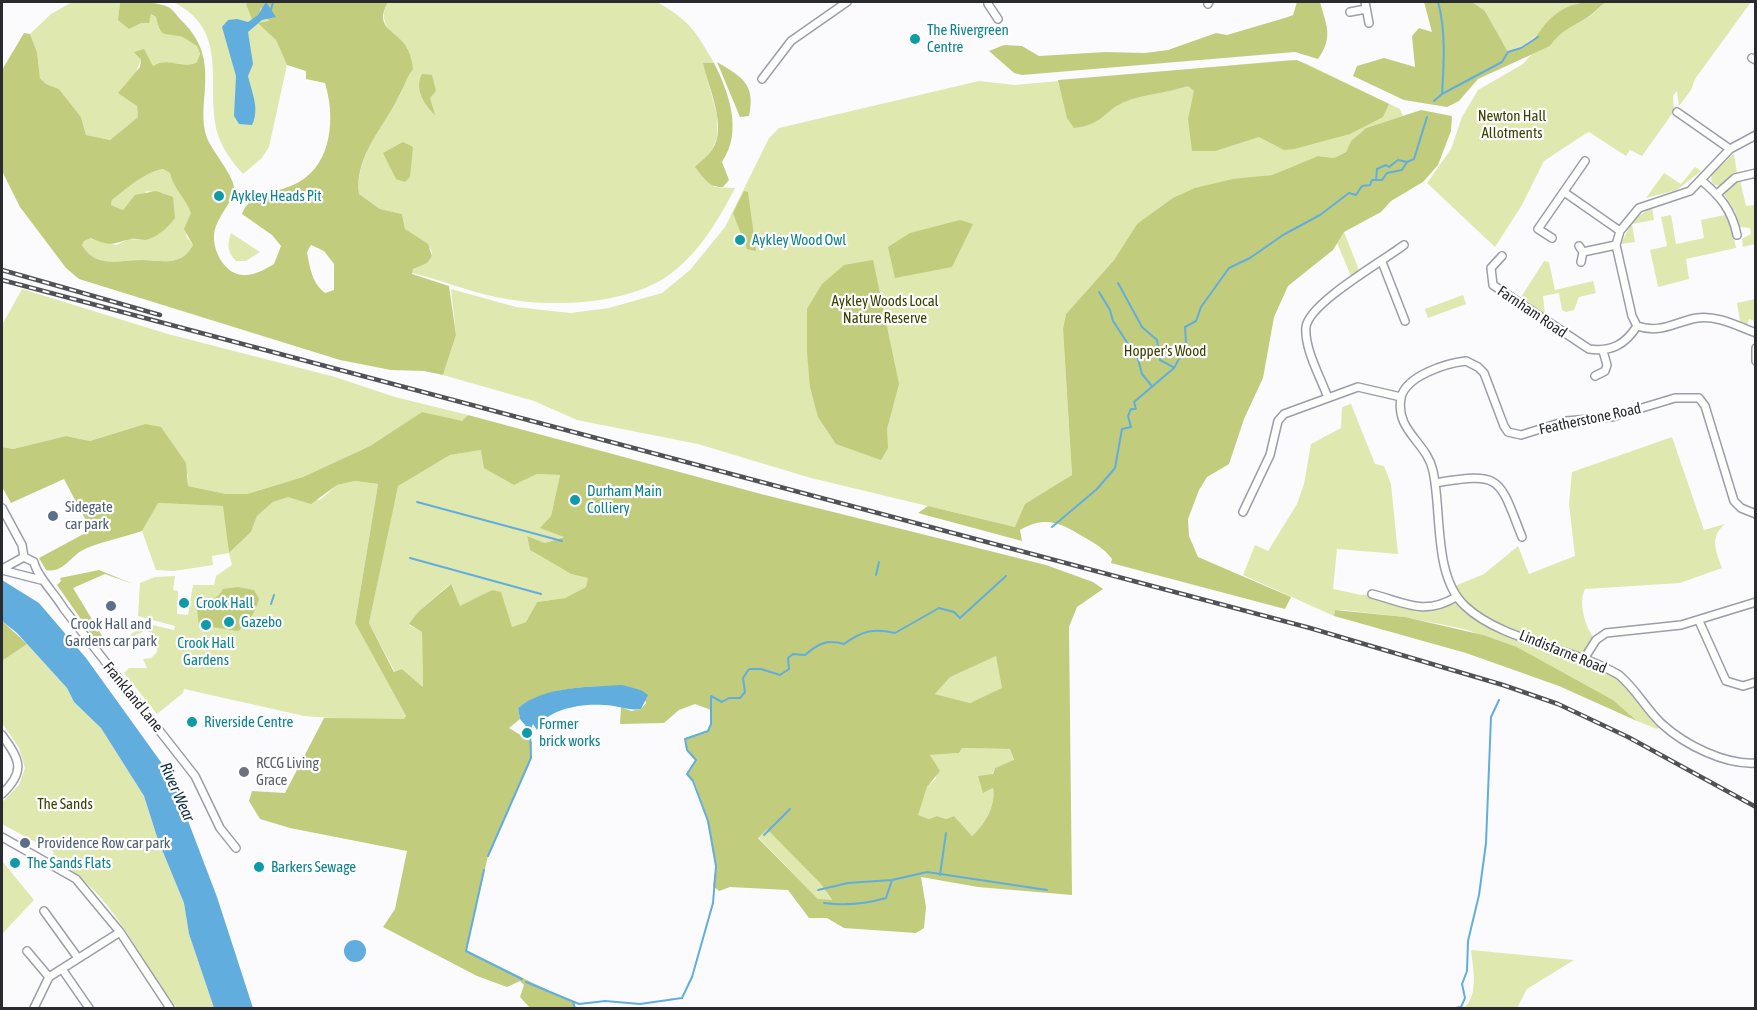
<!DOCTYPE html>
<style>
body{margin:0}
#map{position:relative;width:1757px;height:1010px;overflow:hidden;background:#fbfbfe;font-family:"Asap Condensed",sans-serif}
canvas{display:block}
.frame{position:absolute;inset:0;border:3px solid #292b2f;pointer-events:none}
</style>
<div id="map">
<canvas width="1757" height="1010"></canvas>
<div class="frame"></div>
</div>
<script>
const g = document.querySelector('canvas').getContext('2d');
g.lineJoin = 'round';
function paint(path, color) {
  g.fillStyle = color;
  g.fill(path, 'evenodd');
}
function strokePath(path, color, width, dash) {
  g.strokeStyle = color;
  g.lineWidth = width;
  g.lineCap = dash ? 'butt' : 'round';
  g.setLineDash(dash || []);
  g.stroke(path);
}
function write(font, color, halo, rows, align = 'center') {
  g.font = font + ' "Asap Condensed",sans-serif';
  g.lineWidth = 4.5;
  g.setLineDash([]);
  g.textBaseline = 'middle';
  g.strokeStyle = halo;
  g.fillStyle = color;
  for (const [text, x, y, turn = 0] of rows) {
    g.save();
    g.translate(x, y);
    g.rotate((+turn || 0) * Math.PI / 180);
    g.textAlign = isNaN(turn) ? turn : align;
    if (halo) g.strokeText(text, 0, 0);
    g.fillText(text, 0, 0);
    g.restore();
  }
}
const green = new Path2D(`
 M72,2H120L119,9L134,26L150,14L156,17L160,31L182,36L197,46L200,54L197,62C184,69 167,57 153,66L137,56L141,60L135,74L131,101L137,106L138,117L110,140L86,135L81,117L59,89L46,84L40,78L37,52L30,34L51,14Z
 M173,2H266L276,17L268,31L276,40L287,65L269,147L262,158L243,174C233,163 223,150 218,135C204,87 232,31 173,2Z
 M388,2H657C690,21 695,30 714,63H703L717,115V138L712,150L714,187L735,188C718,221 699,253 669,275C626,306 546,308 496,297C467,291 441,280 412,273L413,269L432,256L431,249L405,229L402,214L380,209L359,194C355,157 383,126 400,95C407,81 407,64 408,49C393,34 376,23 388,2Z
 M1472,2H1582C1546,11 1545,41 1508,52L1485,11Z
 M1606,2H1751L1695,79L1691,90L1679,106L1677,91L1673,96L1674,111L1642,156L1630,150L1626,156L1589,132L1585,134L1544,161L1522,205L1495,247L1427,183L1451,149L1462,117L1478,90L1523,64L1532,54L1550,46L1556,36L1571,25L1589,17Z
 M1290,60L1305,63L1400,109L1403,116L1366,128L1351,141L1346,152L1334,158L1318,156L1272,175L1248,178L1137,224L1114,260L1066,314L1063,329L1072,475L1015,527L811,478L698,444L577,420L534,401L443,375L456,335L451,289L516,307L570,313L609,308L662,293L690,270L725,227L769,138L779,128L979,81L1015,85Z
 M1734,154L1737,173L1720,186L1714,185L1711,180L1712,173Z
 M1695,167L1701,171L1677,190L1646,198L1664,173L1681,184Z
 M163,169L170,173C172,187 189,196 191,212C191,219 188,229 186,236L193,245C189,252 184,258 175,260C165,263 153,260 142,260C119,260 96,269 82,245L84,241L90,238L116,245L129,239L143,240L162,232L165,194L147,191L123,210L111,205L112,200C126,189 145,172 163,169Z
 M1740,180L1746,206L1755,205V244L1743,247L1742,239L1751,234L1750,228L1740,227L1735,211L1724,194Z
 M1652,207L1654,220L1632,224L1635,242L1621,244L1633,220Z
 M1729,214L1736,248L1686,259L1689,279L1658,287L1650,250L1667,246L1661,217L1671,215L1676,244L1704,238L1701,220Z
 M1344,232L1359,270L1351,276L1337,243Z
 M231,233L260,252L246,261H236C227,252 227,245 231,233Z
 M1544,261L1549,262L1555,290L1593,281L1596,293L1579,297L1574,310L1566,312L1562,310L1559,293L1543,296L1545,314L1521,297Z
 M22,289L168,334L335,377L395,397L468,415L462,422L422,412L370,446L303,477L247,494H226L188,486V475L145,424L90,441L66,436L13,449L3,447L2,325Z
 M1463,295L1466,304L1428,318L1425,309Z
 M1755,299V321L1749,319L1747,325L1740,321L1737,303Z
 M1351,404L1375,464L1384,466L1391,484L1398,554L1337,549L1333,589L1361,595L1372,594L1426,608L1455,597L1450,588L1484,574L1518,546L1529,574L1575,556L1569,504L1572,472L1672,437L1704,530L1725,524C1709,537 1716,551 1722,568L1680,583L1585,589C1578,602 1585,629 1596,640L1584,659L1619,675L1663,724L1657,729L1637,721L1613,700L1517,647L1464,629L1405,617L1343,610H1335L1334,616L1243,575L1255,545L1268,551L1297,504L1304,484L1311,444L1341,428L1342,407Z
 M481,450L514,485L537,474L560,475L551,516L565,536L545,543L527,536L530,550L571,574L589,578L586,587L565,598L537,602L526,622L512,627L492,590L460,607L450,584L418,612L409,625L422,632L423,687L402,669L395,672L369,623L397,486L450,455Z
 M355,481L378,484L355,623L406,716L404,719L358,720L304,716L184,689L183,693L157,714L124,673L129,668H147L143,659L151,658L157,652L158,640L153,633L145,631L133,636L130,645L124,641L144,623L174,630L175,626L138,616L140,583L155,577L175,576L173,590L178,591L177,614L188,615L193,585H214L216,576L232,565L229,553L212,556L213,565L174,571L156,570L142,531L157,503L224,506L229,553L251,532L257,516L273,502L287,497L320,500L337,485Z
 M27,644L67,688L74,702L101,728L144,796L158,840L184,903L189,934L214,1008H177C143,966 121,910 78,876C70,869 60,864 51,859L54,852L2,824V802L19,785L25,768L19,748L2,723V661Z
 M996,655L1003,688L970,703L935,694L949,677Z
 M962,748L1010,749L1014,761L995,768L983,793L993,788C996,806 985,824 972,836L954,816L946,819L937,816L929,819L917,815L927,787L936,778L930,755L959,753Z
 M767,828L820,883L832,901L818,899L758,837Z
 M2,861L34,900L2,934Z
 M1471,950L1574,960L1527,989L1517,1008H1464C1479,995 1473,968 1471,950Z`);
const forest = new Path2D(`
 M120,2C134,2 153,1 166,6C171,7 176,14 179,18C201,39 207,57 205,88C204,104 201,121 207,138C212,151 236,178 234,190C231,206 215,218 214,236C213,252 226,276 245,275C256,275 265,269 274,264L281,246L272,235L242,214C251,190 279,194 299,182C333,163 335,115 325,83L306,79V71L287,65L276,40L258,23L269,21L261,7L259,15L252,19L246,4L250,2H388C372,30 399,30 408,50C411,56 412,63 413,69C406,78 405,85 400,94C385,126 354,156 359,194L380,209L402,214L405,229L428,244L432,256L427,263L413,269L412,274L449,286L456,335L443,375L424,371L391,370L340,360L79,279L66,268L20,207L2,171V70L24,33L30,34L37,52L40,78L46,84L59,89L81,117L86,135L110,140L138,117L137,106L118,93L140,67L141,60L134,52L144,49L153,66C168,56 183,70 197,62L200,54L197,46C191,43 185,37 179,36C161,33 161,37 156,17L151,14L149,23H141L129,29L118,20ZM163,169L170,173C172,187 186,198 191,213L184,229L193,245C189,252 184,258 175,260C165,263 153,260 142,260C119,260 96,269 82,245L84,241L91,238C112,247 110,244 131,239C136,238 140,240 145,240C157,238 168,227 175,218L173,197L156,191L135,195L123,210L111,205L112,200C126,189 145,172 163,169ZM311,245L324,251L334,264V290L325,293C312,283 310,268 307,252Z
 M1297,2H1320C1326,25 1334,36 1318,59L1295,52L1022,75L1014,73L989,51L1004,45L1022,46L1039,56L1106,52L1145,53L1168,50L1216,33L1227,35L1288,17L1293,15Z
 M1424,2H1472L1485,11L1508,52C1542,42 1535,30 1556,14C1571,2 1588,1 1606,2C1600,6 1594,13 1588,17C1573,26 1560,31 1550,46L1478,79L1459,101L1447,107L1404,100L1353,76L1357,66L1384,58L1415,67L1412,36L1419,28L1432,32Z
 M1297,60L1389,104L1383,117L1350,134L1294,149L1284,150L1259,137L1215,151H1192L1188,119L1194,91L1188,86C1167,93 1144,94 1124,102C1103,112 1102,125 1074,128L1067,118L1058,80Z
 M717,62C742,77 756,84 749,116L740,117Z
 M703,63H714C729,93 743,131 722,162L729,180L723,187C709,188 703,177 695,167C700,162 708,156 712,150C728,127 708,87 703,63Z
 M422,74L432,75L436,91L430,98L435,115C424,104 414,89 422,74Z
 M1421,110L1452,116L1451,131L1438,165L1423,182L1391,201L1381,212L1344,232L1333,250L1288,286L1274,317L1263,378L1244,419L1229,464L1207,477L1199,490L1188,519L1189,536L1198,557L1291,597L1285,609L1111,563L1112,559C1104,548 1094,543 1082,536C1059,522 1044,516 1020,530L1022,541L918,513L928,506L1015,527L1025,504L1072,475L1063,329L1066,314L1114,260L1137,224L1173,198L1195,188L1233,179L1272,175L1318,156L1334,158L1346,152L1351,141L1366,128Z
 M403,142L413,147L410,177L405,182L396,179L383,153Z
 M744,191L748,192L756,251L747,249L733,213Z
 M960,220L973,224L952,267L895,278L888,247L910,233Z
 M873,260L899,384L887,429L888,448L881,460L836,444L818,417L810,387L807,352V309L822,284L844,265Z
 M422,412L462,421L468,415L761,494L1046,565L1093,582L1103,589L1077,607L1069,627L1072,895L978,887L921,877L926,907L924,928L916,933L844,928L827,918H809L788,890L730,887L719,891L713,886L716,866L708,821L694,781L687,774L696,760L687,750L685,739L708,731L711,724V710L695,704L679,710L664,723L620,724L621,707L631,711L641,709L646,703L641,690C610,682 543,686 518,708L520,719L509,728L532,742L531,758L488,856L466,951L573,1002L575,1008H530L520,997L524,985L520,981L507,987L477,976L383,927L395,909L407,851L290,828L260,819L249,801L252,791L285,793L324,718L404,719L406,716L355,623L378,484L355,481L337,485L311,504L288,497L273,502L257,516L251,532L229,553L223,506L158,503L142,531C124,537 104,541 87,548C71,554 64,574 46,570L39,558L91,530L64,479L11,503L2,487V447L13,449L66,436L90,441L145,424L161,427L186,463L188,486L226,494H247L303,477L370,446ZM481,450L484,468L514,485L537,474L560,475L551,516L540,528L564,537L545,543L527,536L530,550L571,574L588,578L586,587L565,598L537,602L526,622L512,627L501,592L492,590L460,606L451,584L418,612L409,624L422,632L423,687L402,669L394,672L369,623L398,486L450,455ZM996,656L1002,688L970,703L935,694L950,677ZM962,748L1010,749L1014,760L995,768L993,774L978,776L983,793L993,788C996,806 985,824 972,836L954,816L946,819L937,816L929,819L918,815L927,787L940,771L930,755L959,753ZM767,829L820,883L832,900L818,899L758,838Z
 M99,570L133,584L105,574L73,588L104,639L99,645L57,585L61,581L60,578Z
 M238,587L254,590L259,599C256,610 248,625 238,631L199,625L197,610C205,601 218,600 223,589Z
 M1335,610L1405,617L1483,635L1517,647L1613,700L1637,721L1559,686L1466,653L1334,616Z
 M2,621L27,644L2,661Z`);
const water = new Path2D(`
 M266,2L276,17L262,20L248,32L253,64L248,76C252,93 260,109 252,125L239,124L234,116L236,76L222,27L228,20L237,19L248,22L258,15Z
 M2,580L39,603L86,658L171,776L217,897L253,1008H214L189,934L184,903L158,840L144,796L101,728L74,702L67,688L17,633L2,621Z
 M622,685L641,690L648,695L641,709C628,711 617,705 604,705C582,703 545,709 537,730L533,724L530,731L520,719L518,708C543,686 590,687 622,685Z
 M344 951a11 11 0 1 1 22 0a11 11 0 1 1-22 0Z`);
const stream = new Path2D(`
 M271,10L273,2
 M1442,94L1502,62L1508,52L1521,48L1538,37
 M1434,101L1442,94C1444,64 1446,30 1438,2
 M1376,180L1377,169L1386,165L1389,167L1398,160L1407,162
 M1118,283L1142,327L1157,340L1160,360L1173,367
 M1099,292L1110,310L1113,321L1138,359L1142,374L1151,385
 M417,502L562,541
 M1052,527L1097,489L1115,468L1122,429L1131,427L1128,416L1131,409H1136L1134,402L1174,368L1181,355V348L1186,342L1185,327L1196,321L1201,307L1229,268L1250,258L1283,235L1320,215L1349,193L1356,195L1362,186L1370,185L1372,180H1382L1387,173L1402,170L1407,162L1414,159L1427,117
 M410,558L541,594
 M876,575L879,562
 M271,604L274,595
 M764,835L790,809
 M488,856L531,758L530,731
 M484,870L466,951L522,979
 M940,875L946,833
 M818,890L848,883L892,880
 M824,903C846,906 865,904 886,898L892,880L927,872L1047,890
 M526,982L579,1004L605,1001L640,1004L682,998L692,977L713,903L716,866L708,821L693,781L687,774L696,760L687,750L685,739L708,731L711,724V696L722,702L729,698H740L745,692L743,678L749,669H761L780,675L789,669L788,658L793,654L805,655C818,644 826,639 844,644C862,631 873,628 895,633L939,608L954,612L960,618L1006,576
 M573,1002L575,1008
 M1456,1008L1461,1007L1465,998L1462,984L1467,971L1468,941L1479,895L1486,843L1491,717L1499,700`);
const street = new Path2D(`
 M1365,2L1369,23
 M988,4L998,19
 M1208,4L1209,2
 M1350,12L1366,9
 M1752,58L1756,60
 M762,79L791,41L847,2
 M1677,112L1730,149
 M1701,180C1720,196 1732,210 1737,235
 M1564,192L1620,231
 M1717,194L1735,178L1756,173
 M1552,238L1538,229L1585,161
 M1579,246L1583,252L1581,262
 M1583,252L1616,245
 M1502,256L1491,268L1493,285L1589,349C1611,352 1625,345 1637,326
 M1382,262L1405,321
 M1637,326L1632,316L1616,245L1620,231L1639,208L1690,191L1730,149L1756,135
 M1637,326C1661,334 1674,322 1697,318C1717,315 1737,326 1756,333
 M1756,348V361
 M1595,376L1605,371L1607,365L1603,351
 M1328,398C1321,378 1304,349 1306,327C1309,303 1383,261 1404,245
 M1435,483C1502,472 1498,476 1522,537
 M2,508L22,545L24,557
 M1243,512L1270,455L1278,421L1284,414L1358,387L1401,397
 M1756,514L1741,508L1734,501L1705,406L1699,398H1675L1612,417L1566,421L1521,435L1508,432L1504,426L1484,373L1478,367L1466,361C1447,363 1405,376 1401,398C1395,431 1427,442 1433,471C1442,511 1433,576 1465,606C1502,641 1574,648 1619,675C1636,689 1646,709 1662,724C1685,745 1725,765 1756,763
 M24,557L34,562C36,575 56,595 64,609L195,776L220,828L236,848
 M2,569L24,557
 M2,570L41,580
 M1372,594C1406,603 1424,616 1456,597
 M1699,621L1726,681L1743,686L1756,682
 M1584,659L1596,640L1606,633L1681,625L1756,602
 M2,735C20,760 26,771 2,794
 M2,837L76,879L120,932L170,1008
 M44,911L78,958
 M27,951L49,977
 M62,969L89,1008
 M34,1008L49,977L120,932`);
const rail = new Path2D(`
 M2,270L160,315
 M2,280L1310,628L1503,685L1558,704L1628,737L1756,807`);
const markers = [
 [915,39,6,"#0f9aa8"],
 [219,196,6,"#0f9aa8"],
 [740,240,6,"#0f9aa8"],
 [575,500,6,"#0f9aa8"],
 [53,516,6,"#5c6f8a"],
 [184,603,6,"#0f9aa8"],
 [111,606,6,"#5c6f8a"],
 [229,622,6,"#0f9aa8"],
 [206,625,6,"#0f9aa8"],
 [192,722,6,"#0f9aa8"],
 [527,733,6,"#0f9aa8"],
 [244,772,6,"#6b7280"],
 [25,843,6,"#5c6f8a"],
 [15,863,6,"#0f9aa8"],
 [259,867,6,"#0f9aa8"]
];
const cultureNames = [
 ["The Rivergreen",927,30],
 ["Centre",927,47],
 ["Aykley Heads Pit",231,196],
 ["Aykley Wood Owl",752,240],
 ["Durham Main",587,491],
 ["Colliery",587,508],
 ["Crook Hall",196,603],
 ["Gazebo",241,622],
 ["Crook Hall",206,643,"center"],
 ["Gardens",206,660,"center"],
 ["Riverside Centre",204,722],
 ["Former",539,724],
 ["brick works",539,741],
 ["The Sands Flats",27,863],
 ["Barkers Sewage",271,867]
];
const parkNames = [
 ["Newton Hall",1512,116],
 ["Allotments",1512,133],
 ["Aykley Woods Local",885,301],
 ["Nature Reserve",885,318],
 ["Hopper's Wood",1165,351],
 ["The Sands",65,804]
];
const streetNames = [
 ["Farnham Road",1532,312,34],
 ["Featherstone Road",1590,419,-12],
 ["Lindisfarne Road",1563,652,22],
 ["Frankland Lane",133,697,51]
];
const serviceNames = [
 ["Sidegate",65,507],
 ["car park",65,524],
 ["Crook Hall and",111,624,"center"],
 ["Gardens car park",111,641,"center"],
 ["Providence Row car park",37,843]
];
const worshipNames = [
 ["RCCG Living",256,763],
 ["Grace",256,780]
];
const waterNames = [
 ["River Wear",177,792,66]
];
paint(green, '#dee8af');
paint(forest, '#c1cc7d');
paint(water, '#61aede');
strokePath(stream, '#61aede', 2);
strokePath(street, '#9b9ea9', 10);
strokePath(street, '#fff', 7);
strokePath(rail, '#4f5155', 4.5);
strokePath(rail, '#fff', 2, [7]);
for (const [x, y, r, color] of markers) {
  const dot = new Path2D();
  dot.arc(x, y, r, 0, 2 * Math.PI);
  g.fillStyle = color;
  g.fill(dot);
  strokePath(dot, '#fff', 2);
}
write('15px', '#0d838f', '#fff', cultureNames, 'left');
write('15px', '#3b4101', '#fff', parkNames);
write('15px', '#292b2f', '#fff', streetNames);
write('15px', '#4e5e75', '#fff', serviceNames, 'left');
write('15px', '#5b616d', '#fff', worshipNames, 'left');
write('italic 16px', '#0b2e42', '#fff', waterNames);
</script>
